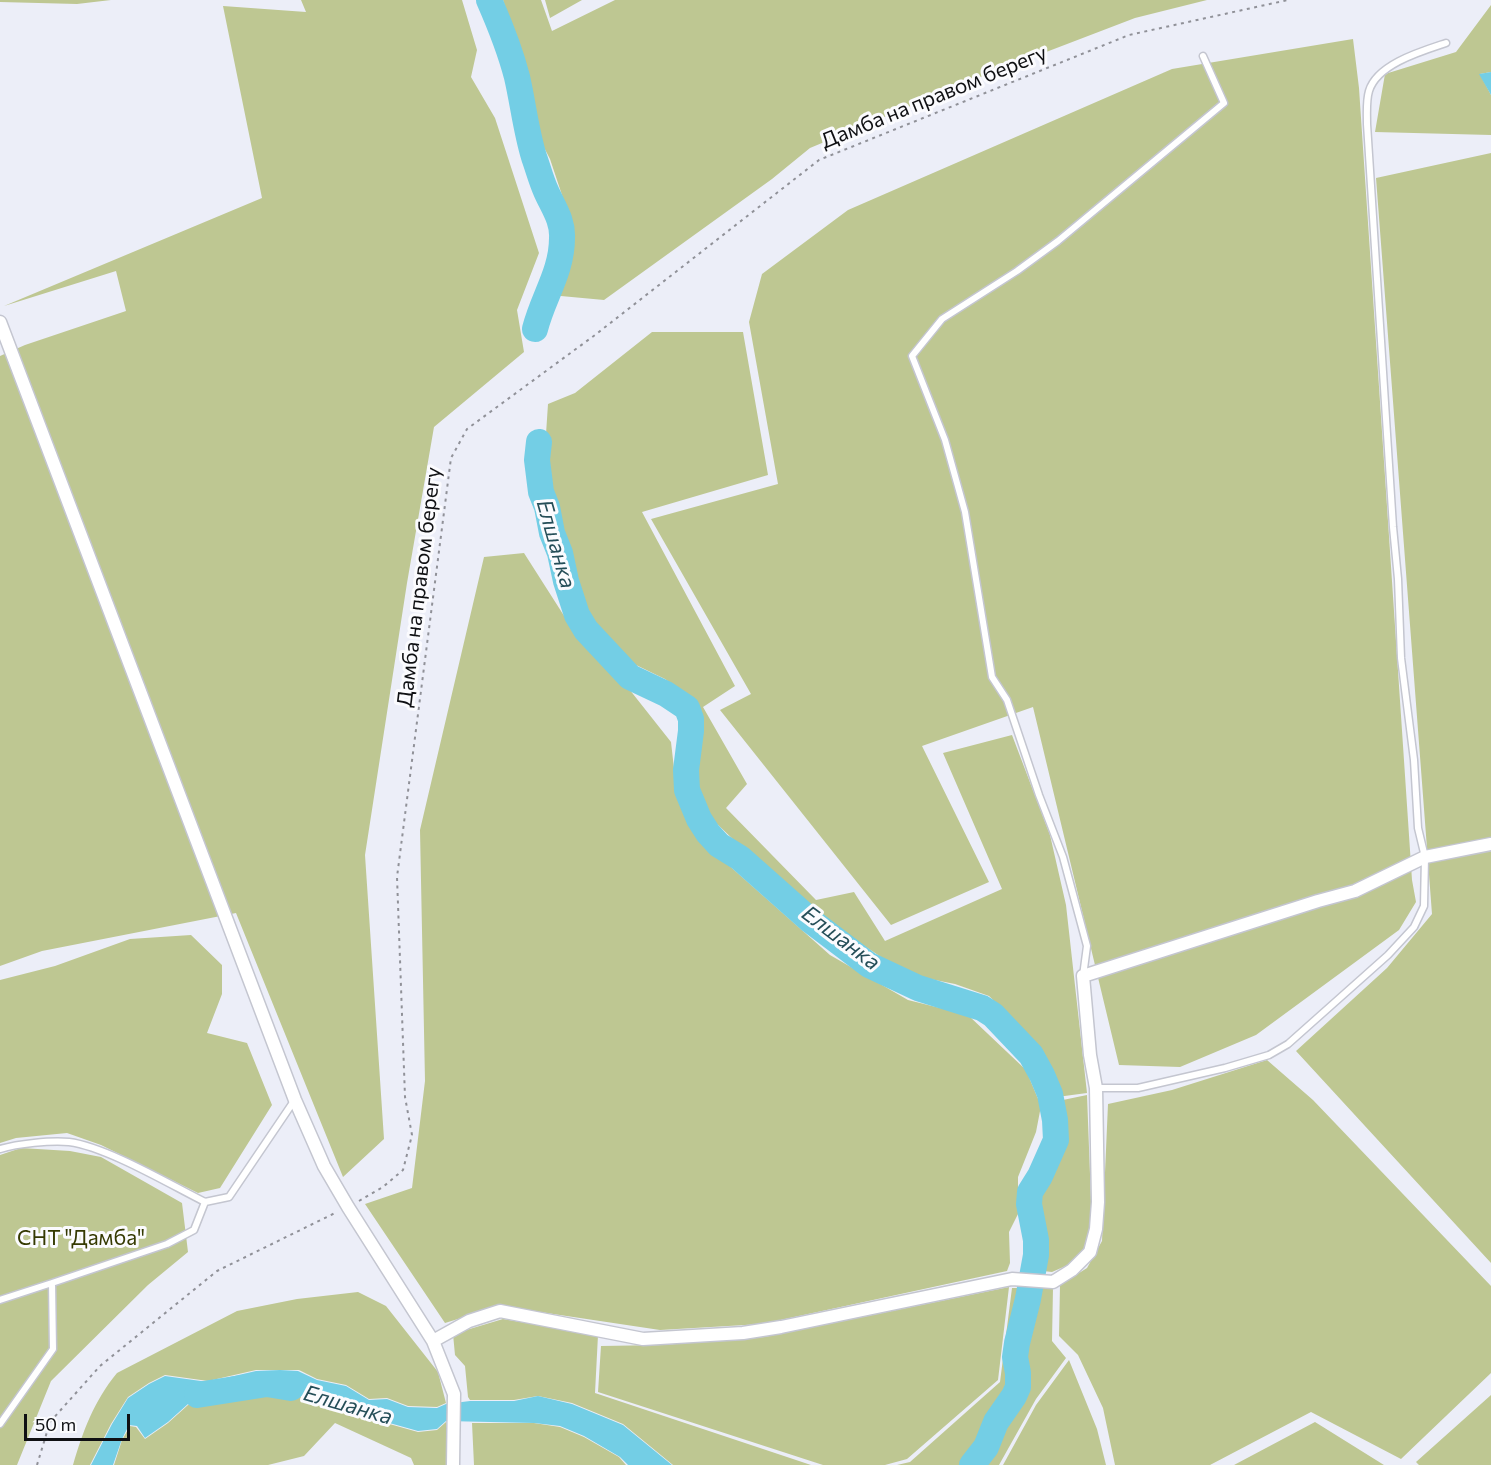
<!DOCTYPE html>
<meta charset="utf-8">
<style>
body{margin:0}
#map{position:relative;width:1491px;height:1465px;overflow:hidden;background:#eceef8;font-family:Commissioner,sans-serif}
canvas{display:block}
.scale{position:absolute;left:24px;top:1414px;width:106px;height:27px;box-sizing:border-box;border:3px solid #0f1013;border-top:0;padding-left:8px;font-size:18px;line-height:21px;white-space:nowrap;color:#0f1013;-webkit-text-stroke:4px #fbfbfe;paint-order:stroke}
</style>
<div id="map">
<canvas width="1491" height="1465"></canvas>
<div class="scale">50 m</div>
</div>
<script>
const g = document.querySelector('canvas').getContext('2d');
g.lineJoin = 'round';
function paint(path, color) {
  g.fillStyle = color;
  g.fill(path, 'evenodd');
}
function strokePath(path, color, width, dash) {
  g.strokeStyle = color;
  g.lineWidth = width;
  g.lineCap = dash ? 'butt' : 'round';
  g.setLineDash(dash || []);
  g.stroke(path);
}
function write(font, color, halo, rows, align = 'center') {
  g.font = font + ' Commissioner,sans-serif';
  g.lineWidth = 6;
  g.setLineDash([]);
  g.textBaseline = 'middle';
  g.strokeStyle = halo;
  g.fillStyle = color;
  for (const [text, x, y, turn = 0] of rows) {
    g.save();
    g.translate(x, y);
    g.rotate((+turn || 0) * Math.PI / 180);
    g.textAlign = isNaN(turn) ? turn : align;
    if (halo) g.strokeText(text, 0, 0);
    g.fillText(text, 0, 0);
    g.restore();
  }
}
const green = new Path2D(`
 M0,0H111L77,4L0,2Z
 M301,0H462L477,50L471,77L495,118L539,253L517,310L524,352L434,427L407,583L365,855L384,1139L343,1177L236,913L42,951L0,966V356L25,345L126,311L116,271L4,306L262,198L223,6L306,12Z
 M503,0H541L552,31L615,0H1207L1135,18L973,80L810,148L772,179L604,300L550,295L567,267L564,201L550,159L536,132L529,110L526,72Z
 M545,0H582L550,18Z
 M1491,5V72L1480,74L1491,95V135L1375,132L1385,74L1456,52Z
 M1353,39L1359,88L1412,880L1416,902L1399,930L1256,1035L1180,1067L1119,1065L1033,707L922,746L989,882L891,925L720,710L751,694L651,519L778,484L749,322L762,274L848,210L1172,69Z
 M1491,153V1263L1296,1051L1387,968L1432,914L1376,178Z
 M652,332H743L768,475L642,512L735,686L703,707L747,784L726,808L816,900L854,892L885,941L1002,889L943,753L1012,735L1050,835L1066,905L1087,1093L1057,1097L1053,1080L1041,1051L1018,1024L989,996L955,984L925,978L890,963L827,921L767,872L713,820L696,794L692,773V750L696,721L688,696L665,679L636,665L616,648L589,617L577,592L569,553L555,513L547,481L545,449L548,404L575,393Z
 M524,553L568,622L618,675L671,742L676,786L707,846L830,955L908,1000L968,1015L1026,1070L1041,1106L1036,1132L1018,1177V1214L1009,1232L1010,1263L1007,1271L762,1324L660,1330L500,1306L445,1323L365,1204L412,1188L425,1081L420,830L484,557Z
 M191,935L222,965V994L207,1033L247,1043L272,1105L220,1188L198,1193L101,1145L67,1133L16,1138L0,1143V980L55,966L130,939Z
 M1267,1060L1313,1100L1491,1286V1373L1401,1459L1311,1412L1210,1465H1115L1103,1408L1078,1355L1059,1336L1060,1285L1087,1268L1102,1241L1108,1104L1172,1090Z
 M1087,1095L1092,1227L1085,1250L1068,1265L1052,1272L1034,1270L1038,1252L1033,1187L1047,1163L1060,1131L1058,1101Z
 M21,1148L70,1151L101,1157L182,1203L188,1252L148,1285L51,1381L17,1465H0V1155Z
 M1009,1287L998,1380L907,1459L885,1465H823L598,1392L601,1346L662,1345L764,1337Z
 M1012,1288H1053L1052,1341L1066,1358L1036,1399L999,1465H897L910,1462L1000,1382Z
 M358,1292L386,1306L438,1372L446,1403L437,1407L408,1406L387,1398L369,1399L346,1385L317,1379L299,1370H256L208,1381L165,1375L149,1383L128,1397L111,1424L90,1465H73C83,1431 94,1401 117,1373L237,1311L297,1299Z
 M503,1319L598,1335L595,1393L811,1465H673L623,1424L572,1403L538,1396L514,1400H470L468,1397L465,1366L455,1355L453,1334Z
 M1069,1360L1097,1429L1106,1465H1003L1036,1405Z
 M267,1386L368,1418L418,1432L437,1430L446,1422L448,1465H414L411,1458L335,1423L304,1456L268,1465H114L122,1440L130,1426L136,1427L145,1439L168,1423L188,1405L238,1388Z
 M1491,1395V1465H1419L1416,1462Z
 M1315,1422L1384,1465H1234Z
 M472,1423H534L560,1427L584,1437L619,1457L626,1465H474Z`);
const water = new Path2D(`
 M1491,72V95L1479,74Z
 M280,1370L298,1371L317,1380L346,1386L369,1400L387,1399L408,1407L437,1408L446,1404L470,1401H514L538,1396L572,1404L623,1425L672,1465H628L620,1457L584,1436L560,1426L534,1423L446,1421L437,1429L418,1431L368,1417L267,1385L238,1387L188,1404L168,1422L145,1438L137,1426L129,1425L122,1439L113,1465H91L112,1424L128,1398L149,1384L165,1376L208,1382L256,1371Z`);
const river = new Path2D(`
 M489,0C500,25 510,50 517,77C523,103 526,131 534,157C538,168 541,180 546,191C553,207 563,220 562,238C562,272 543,297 535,329
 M539,442L537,460L541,492L547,507L552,533L560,553L566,581L577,615L586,630L630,677L666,694L687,708L691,719V731L686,770L687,790L699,819L708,833L719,845L740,858L811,921L869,965L918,988L982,1008L993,1015L1031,1055L1042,1075L1050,1094L1055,1120L1056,1140L1040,1176L1030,1192L1029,1204L1036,1240V1255L1028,1299L1017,1343L1015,1357L1018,1373V1387L1014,1396L996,1422L986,1447L972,1465
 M197,1395L267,1384L291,1388`);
const path = new Path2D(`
 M359,1201L383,1187L403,1170L412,1135L405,1097L397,877L451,458L467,429L595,335L819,160L1129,35L1288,0
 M37,1465L50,1422L100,1366L217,1271L337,1212`);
const lane = new Path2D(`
 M1083,976L1087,946L1063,857L1039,795L1007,700L992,677L965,512L945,440L912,356L942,319L1017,271L1058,241L1224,103L1203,56
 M1096,1088H1138L1225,1068L1269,1055L1288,1044L1388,955L1414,927L1424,906L1425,857L1418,828L1414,760L1401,658L1398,579L1393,527L1367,124C1367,113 1366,101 1369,91C1377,64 1422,51 1446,43
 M0,1149C17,1144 51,1140 69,1142C107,1147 169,1184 205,1202L229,1197L294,1101
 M0,1300L52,1283
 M0,1424L53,1349L52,1283L167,1244L194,1230L205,1202`);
const street = new Path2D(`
 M0,322L295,1100L324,1166L348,1207L433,1341L454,1394L453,1465
 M433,1341L469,1321L500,1311L643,1339L743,1333L781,1327L1012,1279L1053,1282L1072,1270L1090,1252L1096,1229L1098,1202L1096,1088L1090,1055L1083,976L1318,901L1355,891L1425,857L1491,844`);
const streetNames = [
 ["Дамба на правом берегу",934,97,-22],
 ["Дамба на правом берегу",419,587,-83]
];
const parkNames = [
 ["СНТ \"Дамба\"",81,1238]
];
const waterNames = [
 ["Елшанка",556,544,74],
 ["Елшанка",841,938,37],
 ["Елшанка",348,1405,16]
];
paint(green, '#bec792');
paint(water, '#73cee5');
strokePath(river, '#73cee5', 26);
strokePath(lane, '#c4c6d0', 9);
strokePath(street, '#c4c6d0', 15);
strokePath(path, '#909198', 2, [3, 4.5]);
strokePath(lane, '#fff', 6);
strokePath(street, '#fff', 12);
write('21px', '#0f1013', '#fbfbfe', streetNames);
write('21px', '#353a02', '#fbfbfe', parkNames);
write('italic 22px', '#254e58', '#fbfbfe', waterNames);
</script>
